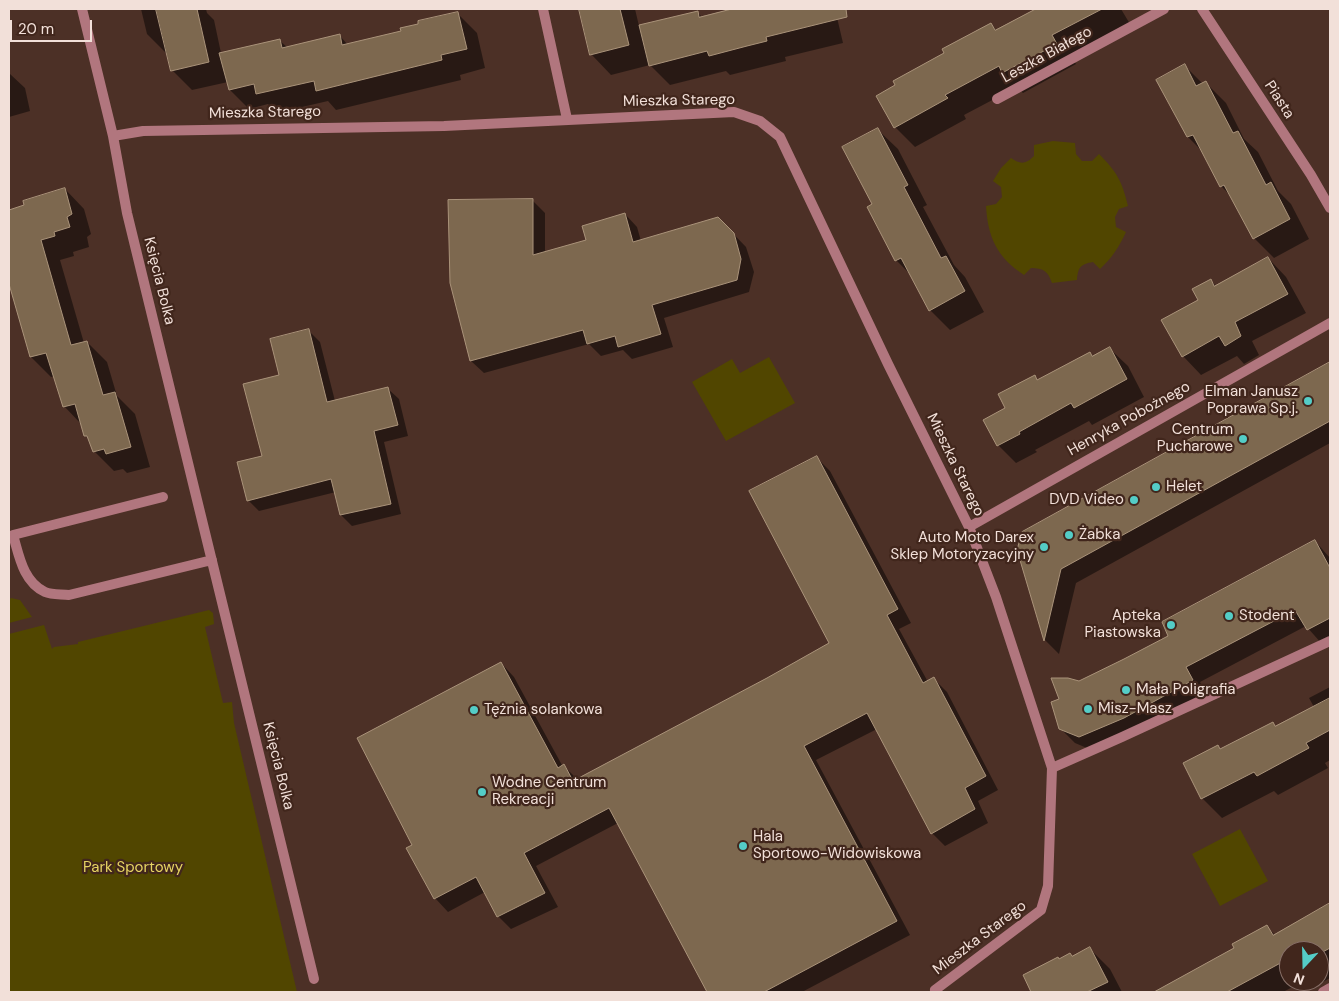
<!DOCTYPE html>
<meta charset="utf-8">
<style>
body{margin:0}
#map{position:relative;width:1339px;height:1001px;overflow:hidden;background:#4c3026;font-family:"DM Sans",sans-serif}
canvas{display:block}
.frame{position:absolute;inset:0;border:10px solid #f2e0d9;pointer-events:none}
.north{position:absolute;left:1279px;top:941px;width:50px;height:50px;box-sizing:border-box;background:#41261c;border:1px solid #887068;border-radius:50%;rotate:201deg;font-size:14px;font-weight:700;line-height:20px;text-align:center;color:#f2e0d9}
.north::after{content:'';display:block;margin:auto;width:18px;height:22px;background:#54cdc7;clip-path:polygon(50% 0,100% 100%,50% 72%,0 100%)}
.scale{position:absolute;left:10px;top:20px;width:82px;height:22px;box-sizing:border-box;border:2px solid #f2e0d9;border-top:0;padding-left:6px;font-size:15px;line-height:18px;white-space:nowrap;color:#f2e0d9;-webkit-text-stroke:4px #41261c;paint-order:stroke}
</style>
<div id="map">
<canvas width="1339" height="1001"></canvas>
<div class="frame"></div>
<div class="north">N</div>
<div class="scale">20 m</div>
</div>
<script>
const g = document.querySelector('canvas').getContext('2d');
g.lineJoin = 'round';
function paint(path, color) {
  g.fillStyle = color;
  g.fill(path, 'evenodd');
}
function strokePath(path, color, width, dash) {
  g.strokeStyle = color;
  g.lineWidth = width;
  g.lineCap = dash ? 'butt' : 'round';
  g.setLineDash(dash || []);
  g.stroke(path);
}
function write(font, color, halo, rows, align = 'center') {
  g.font = font + ' "DM Sans",sans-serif';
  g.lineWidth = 4.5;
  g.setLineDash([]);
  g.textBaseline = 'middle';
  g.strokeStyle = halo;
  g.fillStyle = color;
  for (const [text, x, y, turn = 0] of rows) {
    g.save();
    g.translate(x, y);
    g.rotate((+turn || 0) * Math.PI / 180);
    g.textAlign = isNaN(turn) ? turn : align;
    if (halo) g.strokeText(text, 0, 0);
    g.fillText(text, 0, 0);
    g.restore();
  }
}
const green = new Path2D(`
 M1053,141L1075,143L1076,154L1082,161H1092L1099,154C1117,172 1122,181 1128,206L1119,209L1115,217L1116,227L1126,232C1119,247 1112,258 1100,269L1093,262C1080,264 1078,268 1077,280L1052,283C1048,271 1043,268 1031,268L1024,275C997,257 988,238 986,206L996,204L1002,197L1001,187L993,181L1001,168L1011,158C1020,164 1025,165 1034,156V145Z
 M769,357L795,403L726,441L692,382L732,359L740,373Z
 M11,598L20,600L32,617L9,623V600Z
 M209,610L213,613L214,624L205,627L223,703L232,702L234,723L297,992H9V634L44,625L52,649L54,647L78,644V642Z
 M1240,829L1268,881L1220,906L1192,854Z`);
const shadow = new Path2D(`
 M141,9H206L207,13L214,20L221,53L279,40L288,48L340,36L348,45L402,32L457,13L477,33L485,68L460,75L461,80L336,110L328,101L276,113L268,104L249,109L230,90L228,82L192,90L172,70L168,54H167L147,34Z
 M580,9H635L639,26L697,12L702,17L737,9H835L843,43L785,57L786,61L730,75L726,71L670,85L650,65L611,75L592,55Z
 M1038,9H1121L1130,24L1071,56L1076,64L1023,93L1017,87L964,115L966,119L915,147L895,127L946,53L991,24L997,31Z
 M1185,66L1203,84L1206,83L1226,103L1244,139L1258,152L1278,191L1291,204L1309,239L1274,258L1254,238L1233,198L1221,186L1203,152L1188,137Z
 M10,74L25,88L30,111L9,117V75Z
 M878,130L898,149L927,205L923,207L954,265L965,277L984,312L950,330L930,310L911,275L896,260L874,205Z
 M65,189L84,209L91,234L87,237L89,247L73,252L74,256L60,260L84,343L87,342L107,362L117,396L135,414L150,467L127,473L123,469L114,471L94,451L90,440L85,435L82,425L64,406L54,376L51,377L31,357L9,279V246L14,245L9,222Z
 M532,200L545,213V253L587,240L625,214L637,227L641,241L718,218L746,247L754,272L749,292L664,318L673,347L632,359L623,350L601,356L589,344L484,373L471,361Z
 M1268,258L1286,277L1306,313L1252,341L1259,355L1244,364L1237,356L1201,375L1183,356L1200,300L1210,280L1216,286Z
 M309,331L320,342L335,401L387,388L399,399L408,436L384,442L401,514L352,526L341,515L336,492L259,511L248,500L263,456L280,376Z
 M1110,349L1128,366L1144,397L1092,425L1089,421L1035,450L1037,452L1016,463L998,445L1007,408L1034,377L1039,381L1090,353L1094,357Z
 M1330,363V443L1076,583L1059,654L1045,640L1018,550L1023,533Z
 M816,457L830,471L911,623L899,629L928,682L934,679L947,692L998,790L978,801L988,823L945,846L932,833L877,729L816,760L910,935L802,992H708L618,823L536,866L558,907L511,929L498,916L485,892L448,912L435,898L414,845L501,663L514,677L563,767L564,766L578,780L768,680L831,643Z
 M1315,541L1330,558V640L1322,644L1306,626L1200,682L1207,694L1094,751L1075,743L1060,728V699L1079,683L1170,636Z
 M1330,687V760L1325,763L1328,768L1278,795L1274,791L1222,818L1202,798L1218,746L1222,750L1276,727L1314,707L1309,698Z
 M1330,905V978L1312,988L1305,981H1319V951H1289V981H1304L1283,992H1169L1168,990L1236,948L1267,927L1275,935Z
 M1090,949L1110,969L1122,992H1033L1024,976L1059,960L1073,957Z`);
const building = new Path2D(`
 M156,9H197L209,62L171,71Z
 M579,9H620L629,45L590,55Z
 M732,9H846L847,17L766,37L767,41L747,46L709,56L707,51L649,66L639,25L698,11L699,17Z
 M1036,9H1102L1052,35L1057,44L1002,73L999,66L945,95L948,98L894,128L876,96L895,85L893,81L944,53L942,49L991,23L995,30Z
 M458,12L467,49L441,55L442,60L316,91L314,81L256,94L254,84L229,90L219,53L280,39L282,48L340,34L342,45L401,31L400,28L418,24V21Z
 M1185,64L1196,86L1206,81L1233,133L1238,131L1266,185L1271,182L1290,219L1253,239L1224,185L1220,187L1193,135L1187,137L1156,80Z
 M878,128L908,185L904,187L941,258L946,256L965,291L929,311L901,258L895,261L867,207L872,204L842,147Z
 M65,188L72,214L67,217L70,227L54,232L55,236L41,240L71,345L87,341L103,395L115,392L131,447L106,454L104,449L93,452L87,436H84L75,404L63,407L46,353L30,357L9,284V210L24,205L23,201Z
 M533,199V255L586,240L582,226L625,213L633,242L718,217L734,233L741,259L737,280L652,305L661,334L618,347L615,336L587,344L583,330L470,361L450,283L448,200Z
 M1268,257L1288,294L1235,322L1241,336L1225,346L1219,336L1182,357L1161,320L1198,300L1192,289L1211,279L1214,286Z
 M309,329L327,402L388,387L398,425L374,431L391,504L340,515L331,479L247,501L237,462L262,456L243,384L279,375L270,339Z
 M1110,347L1127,379L1074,408L1071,403L1019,432L1020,434L997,446L983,420L1005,408L998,394L1035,375L1037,380L1090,352L1092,356Z
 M1330,362V421L1061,569L1044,641L1017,550L1022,532Z
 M817,456L898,609L887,615L923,683L934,677L986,776L965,788L975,809L931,834L867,713L804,746L897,921L764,992H707L609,808L524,853L545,893L497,917L476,877L434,899L406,848L412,845L357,738L501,662L558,768L564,764L573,781L767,678L829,643L749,491Z
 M1315,540L1330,568V618L1307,630L1295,610L1186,667L1193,680L1124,718L1079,737L1059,729L1051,702L1059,699L1051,678H1068L1079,681L1124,659L1168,636L1162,622Z
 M1330,698V730L1306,743L1309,748L1257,776L1254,772L1201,799L1183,763L1218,745L1220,749L1273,722L1275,726Z
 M1330,903V948L1319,954V951H1289V965L1286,960L1227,992H1154L1234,948L1232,944L1267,925L1273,935Z
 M1090,947L1108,982L1087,992H1031L1023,975L1058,957L1059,959L1070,953L1072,956Z`);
const minor = new Path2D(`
 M82,9L113,136L127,213L314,979
 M543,9L567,119
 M1202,9L1311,175L1330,208
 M997,99L1164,9
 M113,136L143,131L444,126L734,112L760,121L780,137L888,364L969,527L996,597L1052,768L1048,886L1041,910L935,990L936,992
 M163,497L13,535C19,555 23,582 45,592C52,595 61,594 69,595L212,560
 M969,527L1330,323
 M1052,768L1122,737L1330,641
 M1323,992L1330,988`);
const markers = [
 [1308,401,5,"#54cdc7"],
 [1243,439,5,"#54cdc7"],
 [1156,487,5,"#54cdc7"],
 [1134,500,5,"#54cdc7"],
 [1069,535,5,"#54cdc7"],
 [1044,547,5,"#54cdc7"],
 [1229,616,5,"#54cdc7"],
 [1171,625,5,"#54cdc7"],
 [1126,690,5,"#54cdc7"],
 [1088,709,5,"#54cdc7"],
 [474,710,5,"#54cdc7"],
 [482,792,5,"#54cdc7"],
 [743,846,5,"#54cdc7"]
];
const streetNames = [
 ["Leszka Białego",1047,55,-29],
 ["Piasta",1279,100,57],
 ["Mieszka Starego",679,101,-1],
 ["Mieszka Starego",265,113,-1],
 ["Księcia Bolka",159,281,76],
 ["Henryka Pobożnego",1129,419,-29],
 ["Mieszka Starego",955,465,64],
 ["Księcia Bolka",278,766,76],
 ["Mieszka Starego",980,938,-37]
];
const poiNames = [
 ["Elman Janusz",1298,392,"right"],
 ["Poprawa Sp.j.",1298,409,"right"],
 ["Centrum",1233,430,"right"],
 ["Pucharowe",1233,447,"right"],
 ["Helet",1166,487],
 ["DVD Video",1124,500,"right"],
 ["Żabka",1079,535],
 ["Auto Moto Darex",1034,538,"right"],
 ["Sklep Motoryzacyjny",1034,555,"right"],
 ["Apteka",1161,616,"right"],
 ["Piastowska",1161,633,"right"],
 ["Stodent",1239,616],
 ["Mała Poligrafia",1136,690],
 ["Misz-Masz",1098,709],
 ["Tężnia solankowa",484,710],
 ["Wodne Centrum",492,783],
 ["Rekreacji",492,800],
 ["Hala",753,837],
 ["Sportowo-Widowiskowa",753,854]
];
const parkNames = [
 ["Park Sportowy",133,868]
];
paint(green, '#514600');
paint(shadow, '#0007');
paint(building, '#7d684f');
strokePath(building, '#aa937a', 1);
strokePath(minor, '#b1767e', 10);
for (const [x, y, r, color] of markers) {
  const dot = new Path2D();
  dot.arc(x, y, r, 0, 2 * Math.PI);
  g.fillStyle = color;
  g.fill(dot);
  strokePath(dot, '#41261c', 2);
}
write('15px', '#f2e0d9', '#41261c', streetNames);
write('15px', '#f2e0d9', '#41261c', poiNames, 'left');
write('15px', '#e6d463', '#41261c', parkNames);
</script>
